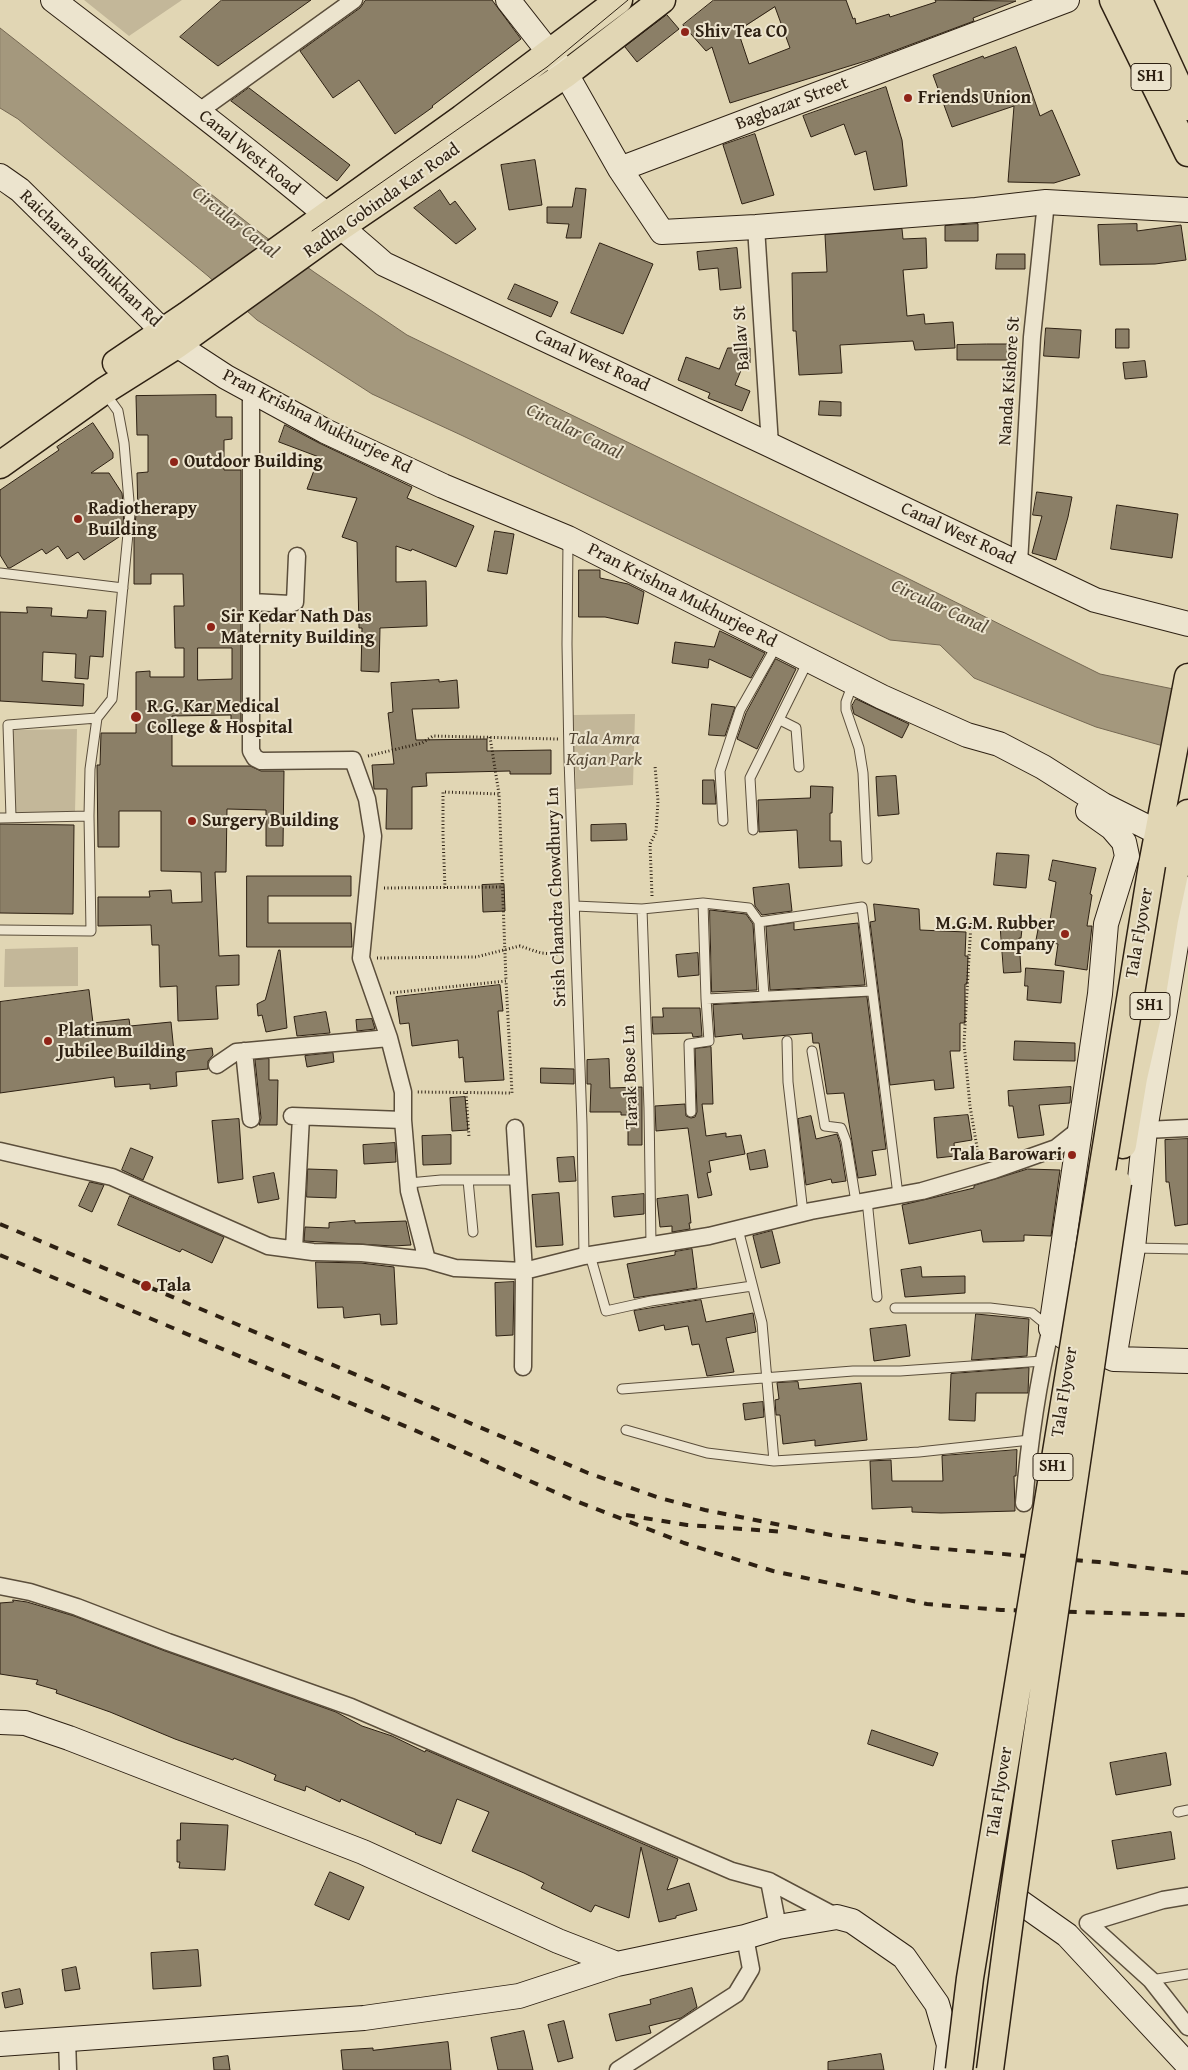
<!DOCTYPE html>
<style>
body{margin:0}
canvas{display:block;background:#e1d6b4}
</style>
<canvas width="1188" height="2070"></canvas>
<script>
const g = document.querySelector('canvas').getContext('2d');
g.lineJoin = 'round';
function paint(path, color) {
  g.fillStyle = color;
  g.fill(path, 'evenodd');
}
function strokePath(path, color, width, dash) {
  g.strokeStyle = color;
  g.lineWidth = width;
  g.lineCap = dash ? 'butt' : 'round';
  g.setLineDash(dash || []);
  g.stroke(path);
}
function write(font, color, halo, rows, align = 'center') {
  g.font = font + ' "Gentium Book Plus",serif';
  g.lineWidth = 4;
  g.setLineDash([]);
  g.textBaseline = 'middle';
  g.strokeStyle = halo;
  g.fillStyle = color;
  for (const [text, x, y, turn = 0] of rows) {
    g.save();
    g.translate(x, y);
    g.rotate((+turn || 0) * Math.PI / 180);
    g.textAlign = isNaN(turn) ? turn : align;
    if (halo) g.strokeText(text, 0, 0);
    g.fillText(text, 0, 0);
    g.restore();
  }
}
const green = new Path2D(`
 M84,0H182L129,36Z
 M635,714L633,785L576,789L573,715Z
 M77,729L75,812L15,814L11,730Z
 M78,947V986L4,987L5,949Z`);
const water = new Path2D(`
 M0,28L263,235L314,272L407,335L903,576L1100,674L1188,692V753L1096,727L974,678L940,645L890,640L461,435L372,394L257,320L208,276L18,119L0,108Z`);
const building = new Path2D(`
 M222,0H311L218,66L180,37Z
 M366,0H492L521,39L432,106L433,107L395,134L359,80L333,98L300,51L360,8Z
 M714,0H846L853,19L855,18L856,24L889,14L890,17L936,2L935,0L1016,1L973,18L974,21L872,59L730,103L712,47L706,51L683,25ZM775,7L790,48L749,64L738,31Z
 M667,15L679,29L637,62L625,47Z
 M1016,47L1040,116L1052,110L1080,175L1054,183L1008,182L1014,106L952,127L933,75L983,56L984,58Z
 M886,87L902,140L907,186L874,190L866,151L855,155L844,124L811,137L803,116Z
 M249,88L350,165L337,181L231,101Z
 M755,134L774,195L742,204L723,145Z
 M535,160L542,205L509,210L501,165Z
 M576,188L586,189L581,238H566L569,224L547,223V207H572Z
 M440,190L450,205L455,201L476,229L456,244L414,208Z
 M978,224V241H945V226Z
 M1137,224V231L1181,225L1186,260L1155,264L1100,265L1098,225Z
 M902,229L903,239L926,238L927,268L903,270L907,316L924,314L925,324L953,322L955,348L915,350L913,341L840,345L842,373L799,375L796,331H793L792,273L827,272L825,235Z
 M600,243L653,264L623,334L571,313Z
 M737,248L741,288L720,290L718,268L699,270L697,252Z
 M997,254H1025V269H996Z
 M515,284L558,302L551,317L508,299Z
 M1046,328L1081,330L1079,358L1044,356Z
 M1116,329H1129V348H1116Z
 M987,344H1016L1015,360H957V345Z
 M728,348H750V363H744L735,385L750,391L742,411L708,398L710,393L678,380L686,357L719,369Z
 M1145,361L1147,377L1125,379L1123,363Z
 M216,395V417H232V439L224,440V470H241V727H231V715L172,716V766H250L261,771H284L283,846H266V810L227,809L226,872H215L219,956L239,955V985L216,986L218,1019L178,1021L177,986L160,987L159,945H152L151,925L98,926V897H150L149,891L171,890L172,903L202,902L201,872L161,871V811H119V847H98L97,765H100L101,733H136V672L150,671V677H184V648H175L174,606H184L183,574H151V584H134V538L136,514L138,516L137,473L148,472V435H137L136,396ZM198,648H232V679L198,680Z
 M820,401L841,402V416L819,415Z
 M93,423L113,453V458L91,473H109L122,493L124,513L122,535L84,560L78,552L67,559L58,546L46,554L42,549L10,568H8L0,555V490L59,450L57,447Z
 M285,425L319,443L412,487L407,498L474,526L456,567L412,549L411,551L396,546V582L426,581L427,626L380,628L379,672L361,671L362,628H359L357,542L342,537L357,498L307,489L319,457L279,442Z
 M1037,492L1072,497L1068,517L1056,560L1032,553L1042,516L1033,515Z
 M1117,505L1178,514L1172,558L1111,549Z
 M495,531L514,534L507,574L488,571Z
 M579,570H600V578L628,584L644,592L638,624L605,617H579Z
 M27,607L52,608L51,616L87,618L88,610L106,611L103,657L90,656L88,679L75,678L76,654L43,652L42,681L84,684L83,706L0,701V612L27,613Z
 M720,631L765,653L751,678L709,659L708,668L672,663L675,642L714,647Z
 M776,659L796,669L757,749L737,739L746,713Z
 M439,680V682L457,680L459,708L412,709L416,740L487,739V751L551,750V774H510V771L426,773L427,786L412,787V829H386L387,789H374L372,765L394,764L388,713L393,712L391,683Z
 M856,699L909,724L902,738L854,714L852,706Z
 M712,704L735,707L725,736L709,735Z
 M896,776L899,814L878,816L876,777Z
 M703,780H714L716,804H703Z
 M811,786L833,787L832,813H830V841H841L842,866L799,868L797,830L759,832L758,800L810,798Z
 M0,824L74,825L73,914L0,913Z
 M626,824L627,840L591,841V825Z
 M997,853L1029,855L1026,888L994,885Z
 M1053,860L1096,868L1090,894L1092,895L1087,926H1092L1087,970L1055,965L1058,944L1036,940L1040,919L1050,920L1056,882L1049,880Z
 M247,876H351V896H268V923H351L352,947H247Z
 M504,884L505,911L483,912L482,885Z
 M789,884L792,911L762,915L755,906L753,888Z
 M874,904L919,909L920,930L966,932L965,956H968L967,984H965V1023H960V1051H950L954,1088L935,1090L934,1080L890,1085L870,922L875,921Z
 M710,910L746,914L753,924L757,990L712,992Z
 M1000,920H1023L1021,938H1019L1021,972L1004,973Z
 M794,923V930L858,923L865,985L770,990L766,927Z
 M279,950H280L287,1028L266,1032L262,1015L258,1016L257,1004L265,1000Z
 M698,953L699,975L678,977L676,955Z
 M1026,968L1064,971L1061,1003L1027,1000L1028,986H1025Z
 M500,985L503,1011H498L504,1080L465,1082L463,1057L459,1058L458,1040L412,1046L409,1023L400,1024L396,997Z
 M89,990L93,1023L129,1019L130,1026L171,1022L174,1052L212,1048L213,1055L208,1061V1069L176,1072L177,1086L150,1089V1084L115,1087L114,1077L0,1093V1002Z
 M867,997L886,1149L872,1151L876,1175L858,1178L844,1093L827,1094L819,1043H813L812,1033L743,1039L742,1034L715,1037L713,1005Z
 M663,1008H700L702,1036L693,1037L692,1033L653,1034L652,1017H663Z
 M326,1012L330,1033L297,1036L294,1017Z
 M372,1019L375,1029L357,1031L356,1020Z
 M1015,1041L1075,1043V1061L1014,1060Z
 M711,1047L713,1104H702L706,1136L726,1133V1137L741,1135L745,1154L709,1161L711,1172L707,1173L712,1195L698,1198L688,1128L656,1131L655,1106L685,1104L686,1116L691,1118L695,1117L697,1112L695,1049Z
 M333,1053L334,1062L307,1067L305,1056Z
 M269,1059V1080H278L277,1125H259L261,1118L255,1060Z
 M609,1059L610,1088L642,1087V1145H628V1115H621V1112H590L591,1084H587V1060Z
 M541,1068L574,1069V1084L541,1083Z
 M1071,1087L1070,1103L1039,1105L1044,1135L1018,1138L1013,1106H1009L1008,1091Z
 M465,1097L468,1130L452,1131L450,1098Z
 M968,1115L972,1140L954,1143L955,1156L937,1158L934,1118Z
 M811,1116L816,1139L837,1134L840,1143L846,1181L832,1183L831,1179L806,1185L798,1119Z
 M239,1119L243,1179L218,1183L212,1121Z
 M451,1135V1164L423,1165L422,1136Z
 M1188,1139V1224L1175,1226L1169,1182H1166L1165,1140Z
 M395,1143L396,1162L364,1164L363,1145Z
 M131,1148L153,1157L143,1180L122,1170Z
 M765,1150L768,1167L750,1170L747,1154Z
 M574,1157L576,1181L559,1182L557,1158Z
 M308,1169L337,1170L336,1198L307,1197Z
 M1028,1169L1060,1170L1051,1236L1024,1235V1241L983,1242L981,1230L909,1244L902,1205L974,1188V1186Z
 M274,1173L279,1199L258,1203L253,1177Z
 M90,1182L104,1185L92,1212L79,1206Z
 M559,1193L563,1245L536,1247L532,1195Z
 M644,1194V1214L614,1217L612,1197Z
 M688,1195L691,1223H689L690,1229L672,1232V1226L660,1227L657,1199Z
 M130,1196L224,1237L212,1263L182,1249L180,1252L118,1225Z
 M355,1221V1223L406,1221L411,1245L393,1246L304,1241L305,1227L329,1228V1223Z
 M772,1231L780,1263L761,1268L753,1236Z
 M692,1249L697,1288L634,1298L627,1264L675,1255V1252Z
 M316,1262L361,1263L394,1267L397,1324L381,1325L380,1314L344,1318L343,1307L318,1308Z
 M921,1267L922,1277L965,1276V1293L905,1297L901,1270Z
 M514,1282L513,1335L496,1336L495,1283Z
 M701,1300L706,1322L753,1313L756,1332L726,1338L734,1372L707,1376L699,1344L692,1345L688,1326L665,1330L664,1325L639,1331L634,1311Z
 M976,1314L1029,1319L1027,1356L972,1360Z
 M906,1325L910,1356L874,1361L870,1329Z
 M1029,1368L1028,1393H976L975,1421L949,1420L951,1374Z
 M798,1382L799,1389L861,1383L867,1440L815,1446V1440L783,1444L780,1415H776L775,1400L779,1399L777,1383Z
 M763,1402L764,1417L745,1420L743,1404Z
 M1017,1450L1016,1476H1014L1015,1511L941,1513L912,1512V1507L872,1509L870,1461L891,1460L892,1481H943L942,1456Z
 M13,1600L27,1602L74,1616L165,1651L336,1712L362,1726L392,1736L425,1752L426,1750L678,1859L667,1890L689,1883L697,1910L676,1916V1918L659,1922L641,1847L629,1918L595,1905L591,1912L541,1888L544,1883L524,1873L472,1851L489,1812L457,1799L441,1844L415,1834L416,1833L341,1799L340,1802L306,1786L305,1791L274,1780L276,1775L234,1758L233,1760L175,1739L110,1712L56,1693L57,1690L36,1684L38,1680L0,1674V1603L13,1602Z
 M872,1730L938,1753L933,1766L868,1744Z
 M1166,1753L1171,1785L1116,1795L1110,1763Z
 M181,1823L228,1825L225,1870L179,1868L180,1862H177V1840H180Z
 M1171,1832L1175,1859L1117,1869L1112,1841Z
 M330,1872L364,1887L349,1920L315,1905Z
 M198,1950L201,1986L153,1989L151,1953Z
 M76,1967L80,1989L65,1991L62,1970Z
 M692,1988L697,2007L681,2018L649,2026L651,2033L616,2041L609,2014L651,2004L650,2000Z
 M20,1989L23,2004L5,2008L2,1993Z
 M564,2021L573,2058L558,2062L548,2025Z
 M524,2031L533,2070H498L491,2038Z
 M448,2042L451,2070H343L341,2050L373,2048V2050Z
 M881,2054L884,2070H828V2062Z
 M228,2056L230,2070H214L213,2058Z`);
const path = new Path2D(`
 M490,737L499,794L506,981
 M368,756L422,743L433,736L558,739
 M384,888L501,887
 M445,888L443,835V792L499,794
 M652,896L650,844L656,832L658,801L655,766
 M971,923L964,1043L970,1106L979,1159
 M377,958L476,957L520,946L541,953L566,955
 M390,993L506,981L512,1093L417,1092
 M466,1093L469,1137`);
const lane = new Path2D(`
 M568,541L567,644L569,759L582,1124L584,1256
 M0,573L123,588
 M853,683L846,702V710L859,748L863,773L867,859
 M780,720L796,728L799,767
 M11,817L8,725L97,718L112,699L130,513L124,443L118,411L105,393
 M0,818L89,816L90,769L97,718
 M723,821L720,771L740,710L777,645
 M753,830L750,778L808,661
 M575,906L642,909L703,903L749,908L759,922
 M642,909L649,1108L651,1245
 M0,930L91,931L89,816
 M764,996L759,922L862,907L898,1195
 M706,999L871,991
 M787,1041L788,1082L803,1213
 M812,1051L825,1126L841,1128L846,1141L856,1202
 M691,1112L689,1044L709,1041L706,999L703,903
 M468,1180L473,1232
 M409,1183L441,1180H519
 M867,1200L877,1297
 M1133,1248L1188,1249
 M590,1255L606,1311L651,1301L752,1286
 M895,1308H990L1032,1313L1049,1327
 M622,1389L853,1371H900L1043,1361
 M626,1430L707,1453L774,1461L762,1323L738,1229
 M774,1461L919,1452L1030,1440
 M1178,1812L1188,1810
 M1151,1980L1188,1974`);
const street = new Path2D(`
 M198,112L354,0
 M756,227L770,445
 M251,391V751L255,758L261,761L353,760L367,799L373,836L361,958L389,1038L403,1092V1120L409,1191L427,1260L455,1268L524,1271L584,1256L709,1236L811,1211L922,1191L994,1170L1056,1148L1080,1129
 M1019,563L1032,337L1046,202
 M252,602L290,604L295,602L297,556
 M244,1051L251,1119
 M217,1065L236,1052L389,1038
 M292,1116L403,1120
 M515,1128L524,1271L523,1367
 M1145,1130L1188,1128
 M0,1151L112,1177L268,1246L313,1252L362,1253L427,1260
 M294,1249L301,1117
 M1024,1503C1029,1444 1037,1386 1051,1328
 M0,1586L30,1592L77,1607L168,1642L351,1707L732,1871L769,1881L778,1927
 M769,1881L837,1917
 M1088,1923L1151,1980L1188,2027
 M1088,1923L1163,1900L1188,1896
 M67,2039L68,2070
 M618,2070L736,1994L751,1969L745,1937`);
const secondary = new Path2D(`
 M53,0C165,86 278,171 384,264L770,445L1095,600L1188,624
 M508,0L566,74L620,169L662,232L756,227L976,210L1046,202L1188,210
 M620,169L1067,0
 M0,176L20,190L177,345L226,377L325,431L443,486L568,538L882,697L967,735L999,744L1043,767L1103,805L1175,841
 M1088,811L1112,828L1124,842L1127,856L1106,924L1100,994L1051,1328L1066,1338L1114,1359L1188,1361
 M1114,1359L1133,1248L1145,1130L1185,891L1188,889
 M0,1722L25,1723L69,1738L363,1852L558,1941L617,1964
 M1013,1897L1067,1935L1188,2065
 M0,2044L364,2018L519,1996L617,1964L745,1937L778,1927L837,1917L852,1921L904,1957L937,2004L949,2045L946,2070`);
const primary = new Path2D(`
 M1113,0L1188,153
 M1139,0L1188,107
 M116,363L187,315L462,118L619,0
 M0,465L104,391L177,345L341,227L566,74L662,0
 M1152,865L1188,677
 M1123,1145L1134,1078L1153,994L1165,920L1188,813`);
const tram = new Path2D(`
 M312,231L547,67L628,0`);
const rail = new Path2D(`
 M0,1224L588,1473L660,1498L705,1510L831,1535L920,1547L1099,1562L1188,1573
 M0,1255L412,1429L573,1500L684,1543L773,1571L927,1604L1001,1610L1188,1615
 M626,1515L687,1525L785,1532`);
const primaryBridge = new Path2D(`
 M959,2070L970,1978L1152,865
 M990,2070L1013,1897L1118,1183`);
const markers = [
 [685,32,5,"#8f2418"],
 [908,98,5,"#8f2418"],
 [174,462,5,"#8f2418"],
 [78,519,5,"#8f2418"],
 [211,627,5,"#8f2418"],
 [136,717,6,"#8f2418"],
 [192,821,5,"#8f2418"],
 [1065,934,5,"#8f2418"],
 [48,1041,5,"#8f2418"],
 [1072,1155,5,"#8f2418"],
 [146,1286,6,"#8f2418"]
];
const shields = [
 [1151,77,40],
 [1150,1006,40],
 [1053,1467,40]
];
const shieldNames = [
 ["SH1",1151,77],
 ["SH1",1150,1006],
 ["SH1",1053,1467]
];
const poiNames = [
 ["Shiv Tea CO",695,32],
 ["Friends Union",918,98],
 ["Outdoor Building",184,462],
 ["Radiotherapy",88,509],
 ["Building",88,530],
 ["Sir Kedar Nath Das",221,617],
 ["Maternity Building",221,638],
 ["R.G. Kar Medical",147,707],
 ["College & Hospital",147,728],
 ["Surgery Building",202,821],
 ["M.G.M. Rubber",1055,924,"right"],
 ["Company",1055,945,"right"],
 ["Platinum",58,1031],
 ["Jubilee Building",58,1052],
 ["Tala Barowari",1062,1155,"right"],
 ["Tala",157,1286]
];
const streetNames = [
 ["Bagbazar Street",792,104,-21],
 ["Canal West Road",249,153,39],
 ["Radha Gobinda Kar Road",382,201,-35],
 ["Raicharan Sadhukhan Rd",90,259,44],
 ["Ballav St",742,338,-94],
 ["Canal West Road",592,361,25],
 ["Nanda Kishore St",1010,381,-86],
 ["Pran Krishna Mukhurjee Rd",317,422,27],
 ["Canal West Road",958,534,25],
 ["Pran Krishna Mukhurjee Rd",682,596,27],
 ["Srish Chandra Chowdhury Ln",557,897,-92],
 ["Tala Flyover",1140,933,-80],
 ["Tarak Bose Ln",631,1077,-92],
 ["Tala Flyover",1065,1392,-81],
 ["Tala Flyover",1000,1792,-81]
];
const parkNames = [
 ["Tala Amra",604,739],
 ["Kajan Park",604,760]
];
const waterNames = [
 ["Circular Canal",235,223,38],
 ["Circular Canal",574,432,26],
 ["Circular Canal",939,607,25]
];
paint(green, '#c3b799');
paint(water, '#a4987d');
strokePath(water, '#756853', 1);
paint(building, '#8b7f67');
strokePath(building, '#2e2113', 1);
strokePath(lane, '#5b4e3b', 11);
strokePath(street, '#5b4e3b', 19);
strokePath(secondary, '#2e2113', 26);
strokePath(primary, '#2e2113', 29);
strokePath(path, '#2e2113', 3, [1, 2.5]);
strokePath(lane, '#ece4ce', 9);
strokePath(street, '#ece4ce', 16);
strokePath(secondary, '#ece4ce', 24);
strokePath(primary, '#e1d6b4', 26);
strokePath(tram, '#2e2113', 1);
strokePath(rail, '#2e2113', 4, [9, 9]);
strokePath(primaryBridge, '#2e2113', 29, []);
strokePath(primaryBridge, '#e1d6b4', 26);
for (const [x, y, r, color] of markers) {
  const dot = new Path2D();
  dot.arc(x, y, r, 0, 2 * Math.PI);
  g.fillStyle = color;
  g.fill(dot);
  strokePath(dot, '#ece4ce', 2);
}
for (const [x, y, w] of shields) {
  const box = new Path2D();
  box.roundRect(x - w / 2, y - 13.5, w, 27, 4);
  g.fillStyle = '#ece4ce';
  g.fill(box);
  strokePath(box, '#2e2113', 1);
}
write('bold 16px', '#2e2113', null, shieldNames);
write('bold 18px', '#2e2113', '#ece4ce', poiNames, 'left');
write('18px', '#2e2113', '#ece4ce', streetNames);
write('italic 18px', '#534634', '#ece4ce', parkNames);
write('italic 19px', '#574b38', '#ece4ce', waterNames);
</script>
